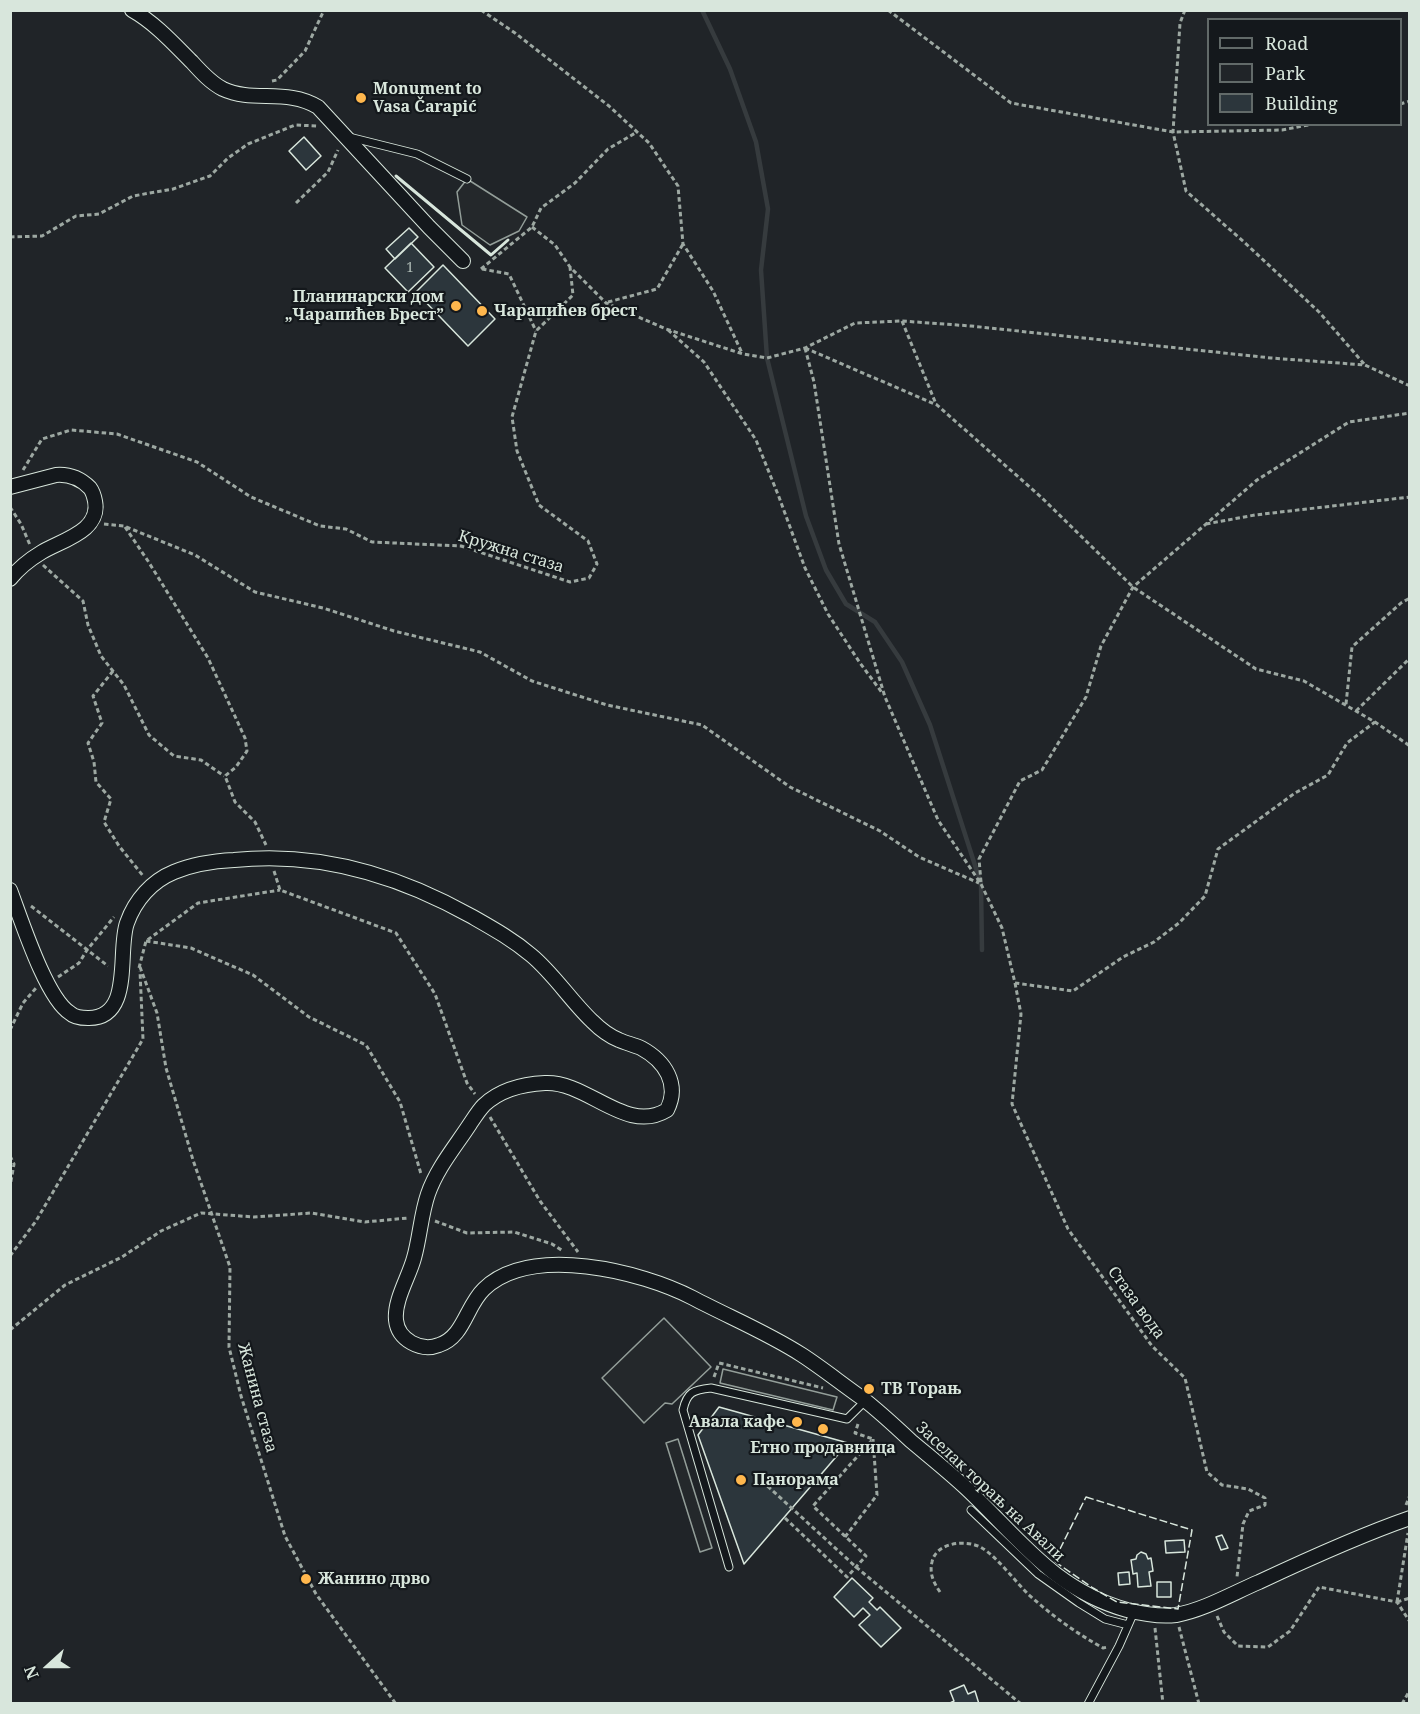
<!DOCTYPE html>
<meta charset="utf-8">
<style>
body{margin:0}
#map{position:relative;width:1420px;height:1714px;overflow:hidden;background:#14181c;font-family:"Noto Serif",serif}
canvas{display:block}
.frame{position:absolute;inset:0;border:12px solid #d8e6dc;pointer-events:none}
.legend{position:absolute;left:1207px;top:18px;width:195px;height:108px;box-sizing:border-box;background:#14181c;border:2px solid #626a69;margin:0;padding:8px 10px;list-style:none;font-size:18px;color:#d8e6dc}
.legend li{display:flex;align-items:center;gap:12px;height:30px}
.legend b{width:30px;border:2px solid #626a69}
.north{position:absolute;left:18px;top:1636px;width:60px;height:60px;-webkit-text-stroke:4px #14181c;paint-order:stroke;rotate:249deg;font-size:16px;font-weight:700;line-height:24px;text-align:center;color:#d8e6dc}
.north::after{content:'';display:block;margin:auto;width:21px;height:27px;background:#d8e6dc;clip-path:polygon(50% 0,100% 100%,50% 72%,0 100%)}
</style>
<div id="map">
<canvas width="1420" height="1714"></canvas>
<div class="frame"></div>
<ul class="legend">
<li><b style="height:8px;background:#14181c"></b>Road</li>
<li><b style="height:16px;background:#202428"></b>Park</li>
<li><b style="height:16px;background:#2c363c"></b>Building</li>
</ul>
<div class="north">N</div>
</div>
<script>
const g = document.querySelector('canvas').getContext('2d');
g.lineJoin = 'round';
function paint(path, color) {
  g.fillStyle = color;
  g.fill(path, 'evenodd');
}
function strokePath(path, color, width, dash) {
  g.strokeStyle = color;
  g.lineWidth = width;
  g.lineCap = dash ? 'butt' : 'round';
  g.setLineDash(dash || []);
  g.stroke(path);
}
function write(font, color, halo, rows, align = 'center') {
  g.font = font + ' "Noto Serif",serif';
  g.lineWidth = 4.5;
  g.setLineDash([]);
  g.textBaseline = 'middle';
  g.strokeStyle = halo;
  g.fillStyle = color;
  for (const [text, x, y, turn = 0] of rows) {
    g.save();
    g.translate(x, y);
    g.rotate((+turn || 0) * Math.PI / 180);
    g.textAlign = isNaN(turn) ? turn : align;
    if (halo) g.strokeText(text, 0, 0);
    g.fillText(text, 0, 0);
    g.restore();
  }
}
const green = new Path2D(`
 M11,11H1409V1703L11,1704ZM1208,20H1400V124H1208Z`);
const parking = new Path2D(`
 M467,179L527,217L519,231L490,245L462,225L457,192Z
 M664,1318L711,1367L672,1404L665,1403L644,1423L602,1378Z
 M723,1369L837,1397L833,1410L720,1383Z
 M678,1439L712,1548L700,1552L666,1443Z`);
const stream = new Path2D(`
 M702,10L730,69L756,142L768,209L761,270L767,358L806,516L826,570L846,604L875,622L902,662L930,725L981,884L982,950`);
const building = new Path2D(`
 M304,137L321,156L306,170L289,151Z
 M409,228L418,237L395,259L386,249Z
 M411,243L434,267L408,292L385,268Z
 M443,265L495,319L468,346L416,292Z
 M719,1407L848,1443L744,1564L698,1435Z
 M1222,1535L1228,1548L1221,1550L1216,1537Z
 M1184,1540L1185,1552L1166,1553L1165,1541Z
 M1141,1552L1146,1554L1148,1559L1151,1558L1153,1571L1149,1572L1151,1586L1138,1587L1137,1573L1133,1574L1131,1560L1136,1559L1137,1555Z
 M1129,1572L1130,1584L1119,1585L1118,1573Z
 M852,1578L873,1598L869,1602L877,1610L880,1607L901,1628L881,1647L859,1625L870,1615L863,1608L854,1617L834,1597Z
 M1157,1582H1171V1597H1157Z
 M964,1685L968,1694L975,1691L979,1704H948L954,1701L950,1691Z`);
const path = new Path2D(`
 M481,10L515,33L609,106L649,143L678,186L683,244L713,291L742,353
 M888,10L1011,103L1173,132L1282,130L1313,124
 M1185,10L1180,23L1173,132L1186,191L1244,242L1319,312L1365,365
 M272,81L277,80L305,51L324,10
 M1400,104L1410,101
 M296,203L328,172L338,150
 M532,227L555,245L570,267L606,303L666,329L743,354L767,358L805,348L855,323L902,321L971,326L1271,358L1365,365L1410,386
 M10,237L42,236L76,216L99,214L133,196L173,189L210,176L228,158L248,144L295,125L317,126
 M481,269L532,227L541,208L575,183L608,149L637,132
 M482,269L509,274L536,331
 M608,302L657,289L683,244
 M902,321L936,404
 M668,330L704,362L756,440L779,497L805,568L828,614L860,663L883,694
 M805,348L814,382L839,544L885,697L938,820L981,884L1002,928L1015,983L1073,991L1123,957L1154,942L1179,923L1205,896L1218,849L1295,793L1328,775L1347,743L1375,722
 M805,348L937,405L1041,497L1133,587L1256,669L1304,681L1375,722L1410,746
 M23,470L42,439L71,430L117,434L197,462L251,497L320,526L346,529L372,542L461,546L570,582L589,578L597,564L588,541L539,505L517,451L512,417L536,331L573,295L570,267
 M10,507L21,524L30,545
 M104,524L124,526L195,555L255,592L323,608L394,631L480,652L532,681L607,705L702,725L790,787L880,831L919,857L979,883
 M1206,524L1255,515L1410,497
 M125,527L148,561L208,658L245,738L247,751L236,767L225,776L235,802L255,822L266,845
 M43,565L83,601L88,625L101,656L124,685L149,735L174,756L201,760L224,776
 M113,671L93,696L102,723L88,743L94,762L96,782L111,799L104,822L119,846L144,877
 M1346,704L1352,647L1401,603L1410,598
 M1356,711L1410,658
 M274,871L280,890L396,933L435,994L467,1083L475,1094
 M981,882L979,859L1020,781L1042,770L1086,697L1101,646L1133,587L1257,480L1349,422L1410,413
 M31,906L108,966
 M146,941L191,948L253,975L309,1017L366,1045L400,1102L421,1174
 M140,967L157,1013L166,1068L193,1160L230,1267L229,1347L241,1396L285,1536L316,1594L396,1704
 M139,968L146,941L198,903L280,890
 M58,977L79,963L87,950L114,917
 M1015,983L1021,1014L1012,1104L1068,1229L1152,1346L1185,1378L1207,1472L1222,1485L1248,1489L1265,1498V1505L1249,1511L1243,1524L1237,1577
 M10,1030L23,1003L36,988
 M490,1117L540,1201L578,1252
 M10,1156L14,1164L10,1187
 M435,1221L467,1233L514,1232L552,1244L563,1251
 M10,1256L36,1221L143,1039L140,971
 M10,1330L65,1285L122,1257L161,1231L201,1213L254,1217L311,1213L365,1222L408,1218
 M714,1377L719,1363L823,1388
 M858,1424L855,1433L873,1439
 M762,1481L856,1567L1021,1704
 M1406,1505L1410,1495
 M785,1518L847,1577L866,1556L813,1506L873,1439
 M845,1537L877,1495L873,1439
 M940,1592C934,1583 929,1574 932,1562C936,1542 967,1539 982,1548C997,1557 1015,1581 1028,1594C1051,1615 1076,1633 1103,1648L1108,1647
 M1397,1602L1408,1533
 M1397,1602L1410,1598
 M1217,1616L1224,1632L1238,1646L1268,1647L1290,1631L1319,1587L1397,1602L1410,1622
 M1179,1627L1199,1704
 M1155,1628L1163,1704
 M1402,1704L1410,1690`);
const service = new Path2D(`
 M349,137L417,154L467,179
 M971,1510L1038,1574L1079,1603L1105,1619L1128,1625
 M729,1567L683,1410C687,1392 693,1390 711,1388L847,1419L865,1401
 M1088,1704L1119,1646L1134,1612`);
const minor = new Path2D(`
 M132,10C155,23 173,43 192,62C201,72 211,83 223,89C253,103 287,88 318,107L429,227L463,261
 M10,487L56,475C69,474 81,479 90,488C93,492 94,496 95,501C101,531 62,540 42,552C32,558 18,569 10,579
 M10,890C21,919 46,998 70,1013C74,1017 82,1018 88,1018C134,1019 117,950 127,923C135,900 152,881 174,872C193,864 214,861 234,860C319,851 398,875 471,916C492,928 512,939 531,955C553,973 571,1001 592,1021C600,1029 609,1036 619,1040C626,1043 634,1045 641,1048C665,1061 680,1084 667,1110C626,1135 588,1081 545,1083C524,1084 500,1090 484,1105C479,1110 474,1118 470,1124C455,1147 437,1168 428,1194C421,1214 420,1237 414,1258C409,1277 394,1300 396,1320C398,1340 421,1352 439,1345C464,1337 466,1306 484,1289C531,1244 641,1271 693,1298C729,1317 768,1333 802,1355C822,1368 842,1384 862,1398C879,1411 895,1426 911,1441C930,1457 949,1472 967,1489C1019,1538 1054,1590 1127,1610C1143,1614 1160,1617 1176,1615C1204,1610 1233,1593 1259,1582C1308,1559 1358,1536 1410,1518`);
const fence = new Path2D(`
 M1086,1497L1192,1530L1178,1609L1117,1602L1093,1588L1054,1561Z`);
const wall = new Path2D(`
 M396,176L491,255L508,240`);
const markers = [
 [361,98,6,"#ffb74d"],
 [456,306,6,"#ffb74d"],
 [482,311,6,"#ffb74d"],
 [869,1389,6,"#ffb74d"],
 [797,1422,6,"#ffb74d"],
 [823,1429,6,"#ffb74d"],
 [741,1480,6,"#ffb74d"],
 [306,1579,6,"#ffb74d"]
];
const numberNames = [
 ["1",410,268]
];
const poiNames = [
 ["Monument to",373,89],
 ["Vasa Čarapić",373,107],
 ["Планинарски дом",444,297,"right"],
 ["„Чарапићев Брест”",444,315,"right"],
 ["Чарапићев брест",494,311],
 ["ТВ Торањ",881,1389],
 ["Авала кафе",785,1422,"right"],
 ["Етно продавница",823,1448,"center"],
 ["Панорама",753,1480],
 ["Жанино дрво",318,1579]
];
const streetNames = [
 ["Кружна стаза",511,552,17],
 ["Стаза вода",1136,1303,54],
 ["Жанина стаза",257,1398,75],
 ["Заселак торањ на Авали",990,1492,43]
];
paint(green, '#202428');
strokePath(green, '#939e99', 1.5);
paint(parking, '#24282b');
strokePath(parking, '#939e99', 1.5);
strokePath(stream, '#363b3e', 4.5);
paint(building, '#2c363c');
strokePath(building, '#d8e6dc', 1.5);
strokePath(service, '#d8e6dc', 9);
strokePath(minor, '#d8e6dc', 16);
strokePath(path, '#9da8a2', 3, [4.5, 3]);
strokePath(service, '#14181c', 7);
strokePath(minor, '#14181c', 14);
strokePath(fence, '#d8e6dc', 1.5, [8, 3]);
strokePath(wall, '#d8e6dc', 3);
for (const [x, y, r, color] of markers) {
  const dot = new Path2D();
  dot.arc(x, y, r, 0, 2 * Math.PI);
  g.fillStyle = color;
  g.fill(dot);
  strokePath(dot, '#14181c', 2);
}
write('14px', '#adbab4', null, numberNames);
write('bold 16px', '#d8e6dc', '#14181c', poiNames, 'left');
write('16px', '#d8e6dc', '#14181c', streetNames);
</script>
